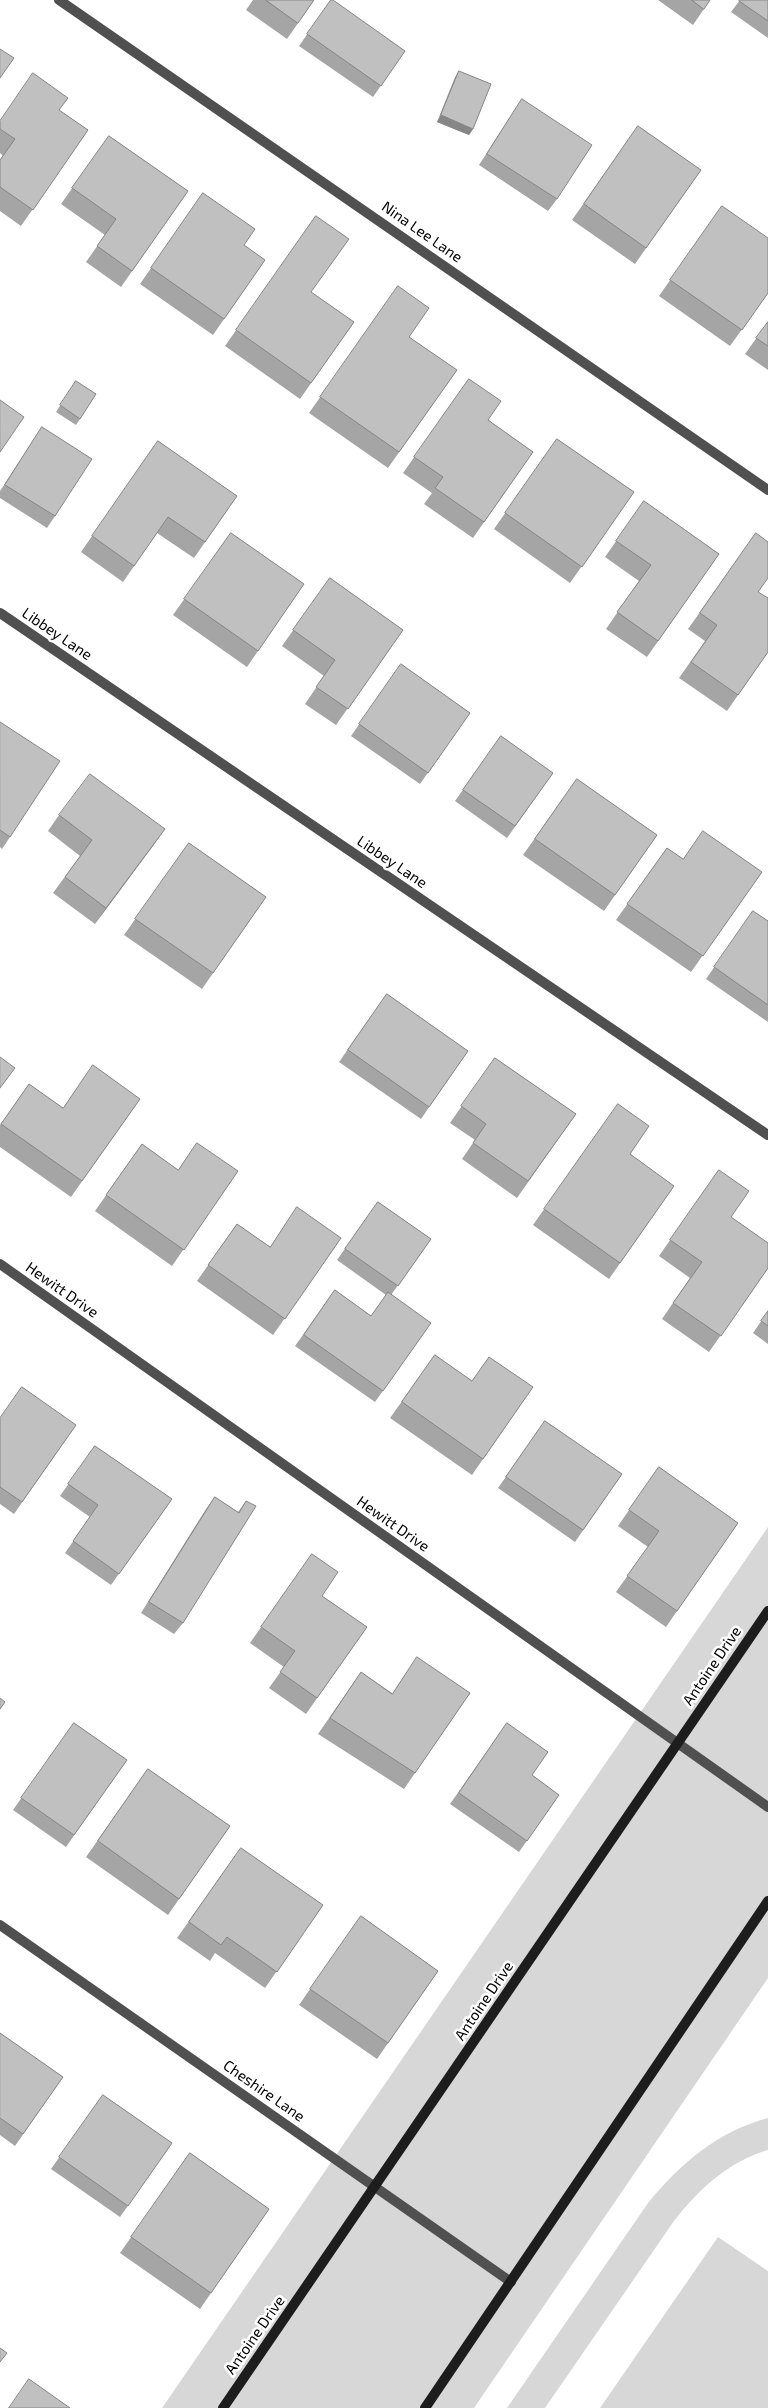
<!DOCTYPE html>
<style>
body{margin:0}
canvas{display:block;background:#fff}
</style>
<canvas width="768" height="2408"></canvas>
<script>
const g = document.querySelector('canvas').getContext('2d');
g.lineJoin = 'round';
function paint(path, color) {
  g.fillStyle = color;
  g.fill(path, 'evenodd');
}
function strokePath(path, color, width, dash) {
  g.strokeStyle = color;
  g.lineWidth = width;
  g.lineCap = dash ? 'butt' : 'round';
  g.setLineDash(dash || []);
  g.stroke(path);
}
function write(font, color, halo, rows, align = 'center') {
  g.font = font + ' "Exo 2",sans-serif';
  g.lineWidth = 5;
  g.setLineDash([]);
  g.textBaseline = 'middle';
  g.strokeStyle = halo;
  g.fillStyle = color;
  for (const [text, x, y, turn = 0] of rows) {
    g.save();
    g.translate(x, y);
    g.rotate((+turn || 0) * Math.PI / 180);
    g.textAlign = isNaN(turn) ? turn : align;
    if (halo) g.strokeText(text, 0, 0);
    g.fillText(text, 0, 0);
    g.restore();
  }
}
const green = new Path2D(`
 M768,1527V1978L474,2408H162Z
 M768,2118V2150C729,2161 698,2190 674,2221L545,2408H507L648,2203C681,2163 717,2132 768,2118Z
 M718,2237L768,2271V2408H600Z`);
const minor = new Path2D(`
 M59,0L768,490
 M0,613L768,1135
 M0,1264L768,1807
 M0,1925L511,2282`);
const secondary = new Path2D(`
 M223,2408L768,1611
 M425,2408L768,1901`);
const wall = new Path2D(`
 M253,0H314L287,39L246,10Z
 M331,0L405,51L373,97L299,46Z
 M658,0H710L693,25Z
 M740,0H768V38L731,12Z
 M459,71L473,129L469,135L437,122L455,77Z
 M522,99L557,199L548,211L479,165Z
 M59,110L88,130L21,226L0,211V160L3,156L0,153V121Z
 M638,126L701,170L635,264L572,220Z
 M109,136L188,191L121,287L86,262L105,235L61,204Z
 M203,193L244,245L265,260L213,335L140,284Z
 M722,206L768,293L730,346L659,296Z
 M316,216L311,292L354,322L300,399L225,346Z
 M398,286L409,337L457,370L388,468L309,413Z
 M768,322V370L745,354Z
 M469,379L488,420L533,452L473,538L424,504L432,493L403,473Z
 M76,381L96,394L76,425L56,412Z
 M42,427L55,516L47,528L0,498V491Z
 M557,439L634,492L570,583L494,529Z
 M158,441L237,496L194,558L157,533L123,582L81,552Z
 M644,501L719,554L647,657L606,629L639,581L605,557Z
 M231,533L304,584L247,667L173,615Z
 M756,533L758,592L768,652L727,711L679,678L705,641L688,629Z
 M330,578L403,630L336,725L305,704L324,676L282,646Z
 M401,664L470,713L420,784L351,736Z
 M0,722L10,837L2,849L0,847Z
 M501,736L553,773L507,838L455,801Z
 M577,779L657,835L604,911L523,855Z
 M59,815L165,829L95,924L53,893L80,856L48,831Z
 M189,843L266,897L202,989L124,935Z
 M667,848L683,859L762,872L691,972L616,920Z
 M753,911L768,921V1022L706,979Z
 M387,994L468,1051L421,1119L339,1062Z
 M495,1058L576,1114L517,1198L462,1159L475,1140L450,1123Z
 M29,1084L63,1108L140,1099L71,1197L0,1147V1125Z
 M618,1104L630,1154L674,1186L609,1279L533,1225Z
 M142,1144L178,1170L238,1171L172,1266L95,1211Z
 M719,1170L731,1217L768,1268L709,1352L662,1319L690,1278L659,1256Z
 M378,1202L431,1239L391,1295L431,1323L375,1402L295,1346L335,1290L371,1316L386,1295L337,1260Z
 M237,1224L270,1247L341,1238L273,1335L197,1281Z
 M768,1311V1344L753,1333Z
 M435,1355L472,1381L533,1387L472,1475L390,1418Z
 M0,1418L76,1425L14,1514L0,1504Z
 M545,1421L622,1474L575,1542L498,1488Z
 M95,1446L172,1499L111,1585L65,1553L90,1517L60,1496Z
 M659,1467L738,1523L666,1627L616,1592L648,1547L618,1526Z
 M215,1497L238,1512L246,1501L183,1623L174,1634L141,1613L206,1509Z
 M312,1554L322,1596L367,1627L306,1714L269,1688L284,1667L250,1643Z
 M361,1672L392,1693H470L404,1789L318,1734Z
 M74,1723L127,1760L66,1847L13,1810Z
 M507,1723L532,1775L559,1795L519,1852L450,1804Z
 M148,1769L230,1826L168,1915L86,1857Z
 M241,1848L323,1905L265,1988L215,1953L210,1961L177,1938Z
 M361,1916L438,1971L377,2059L299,2005Z
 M0,2033L63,2077L15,2146L0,2135Z
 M103,2095L172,2143L120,2217L51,2169Z
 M190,2153L269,2209L200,2309L120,2253Z`);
const shadedWall = new Path2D(`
 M441,115L473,129L469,135L437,122Z
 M165,829L153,846L95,924L106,908Z`);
const building = new Path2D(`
 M266,0H314L298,23Z
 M331,0H333L405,51L381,86L307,34Z
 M692,0H710L704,9Z
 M740,0H768V21L739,1Z
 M0,49L14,58L0,78Z
 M459,71L491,84L473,129L441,115Z
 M33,73L68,98L59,110L88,130L33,210L0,187V160L15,139L0,129V121Z
 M522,99L592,145L557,199L487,154Z
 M638,126L701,170L646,248L584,204Z
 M109,136L188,191L132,271L97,246L116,219L72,188Z
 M203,193L255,229L244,245L265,260L224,319L151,268Z
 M722,206L768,238V293L742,330L670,280Z
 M316,216L349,239L311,292L354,322L311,383L236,330Z
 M398,286L429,308L409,337L457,370L399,452L320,397Z
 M768,322V346L756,338Z
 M469,379L501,401L488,420L533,452L484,522L435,488L443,477L414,457Z
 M76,381L96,394L80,419L60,405Z
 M0,400L24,417L0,452Z
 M42,427L92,459L55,516L5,485Z
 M557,439L634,492L582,567L505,513Z
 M158,441L237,496L205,542L168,517L134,566L92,536Z
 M644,501L719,554L658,641L617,612L651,565L616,541Z
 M231,533L304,584L258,651L184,599Z
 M756,533L768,542V578L758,592L768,598V652L738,695L691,662L717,625L700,613Z
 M330,578L403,630L348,709L316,687L335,660L293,630Z
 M401,664L470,713L428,773L359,724Z
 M0,722L60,761L10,837L0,830Z
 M501,736L553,773L515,826L463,790Z
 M90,774L165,829L106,908L65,877L92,840L59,815Z
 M577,779L657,835L615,895L535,839Z
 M703,831L762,872L703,956L627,904L667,848L683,859Z
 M189,843L266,897L213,973L135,919Z
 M753,911L768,921V1005L714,967Z
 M387,994L468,1051L429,1107L348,1050Z
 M0,1057L15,1068L0,1088Z
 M495,1058L576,1114L528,1181L473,1143L486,1124L461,1106Z
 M93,1065L140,1099L82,1181L1,1124L29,1084L63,1108Z
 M618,1104L649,1126L630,1154L674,1186L620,1263L544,1209Z
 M197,1143L238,1171L184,1250L106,1195L142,1144L178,1170Z
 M719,1170L749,1191L731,1217L768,1243V1268L721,1336L673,1303L702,1262L670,1240Z
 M378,1202L431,1239L398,1286L345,1249Z
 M297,1207L341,1238L285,1319L208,1265L237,1224L270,1247Z
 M335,1290L371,1316L388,1292L431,1323L383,1391L304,1335Z
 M768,1311V1326L761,1321Z
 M435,1355L472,1381L489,1357L533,1387L483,1459L402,1402Z
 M22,1387L76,1425L22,1502L0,1487V1418Z
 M545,1421L622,1474L583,1530L506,1477Z
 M95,1446L172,1499L119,1574L73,1541L98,1505L68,1484Z
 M659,1467L738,1523L677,1611L627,1576L659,1531L629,1510Z
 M215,1497L239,1513L246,1501L256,1506L183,1623L149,1602Z
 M312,1554L338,1572L322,1596L367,1627L317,1698L280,1672L295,1651L261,1627Z
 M417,1657L470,1693L415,1773L330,1718L361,1672L392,1694Z
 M0,1698L5,1702L0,1709Z
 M74,1723L127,1760L74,1835L21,1798Z
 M507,1723L548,1752L532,1775L559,1795L527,1841L459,1793Z
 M148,1769L230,1826L179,1899L98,1841Z
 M241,1848L323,1905L277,1972L227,1937L221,1945L189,1922Z
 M361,1916L438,1971L388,2043L310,1989Z
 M0,2033L63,2077L23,2134L0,2118Z
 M103,2095L172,2143L128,2206L59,2157Z
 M190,2153L269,2209L211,2293L131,2237Z
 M0,2348L7,2353L0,2362Z
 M29,2379L70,2408H9Z`);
const streetNames = [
 ["Nina Lee Lane",422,232,35],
 ["Libbey Lane",57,634,34],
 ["Libbey Lane",392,862,34],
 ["Hewitt Drive",62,1290,35],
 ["Hewitt Drive",393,1524,35],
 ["Antoine Drive",712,1666,-56],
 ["Antoine Drive",484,2001,-56],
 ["Cheshire Lane",264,2091,35],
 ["Antoine Drive",255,2335,-55]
];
paint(green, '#d7d7d7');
strokePath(minor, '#505050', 10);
strokePath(secondary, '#1d1d1d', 10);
paint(wall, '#a5a5a5');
paint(shadedWall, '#868686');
paint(building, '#c0c0c0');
strokePath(building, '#868686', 1);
write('15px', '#000', '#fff', streetNames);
</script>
